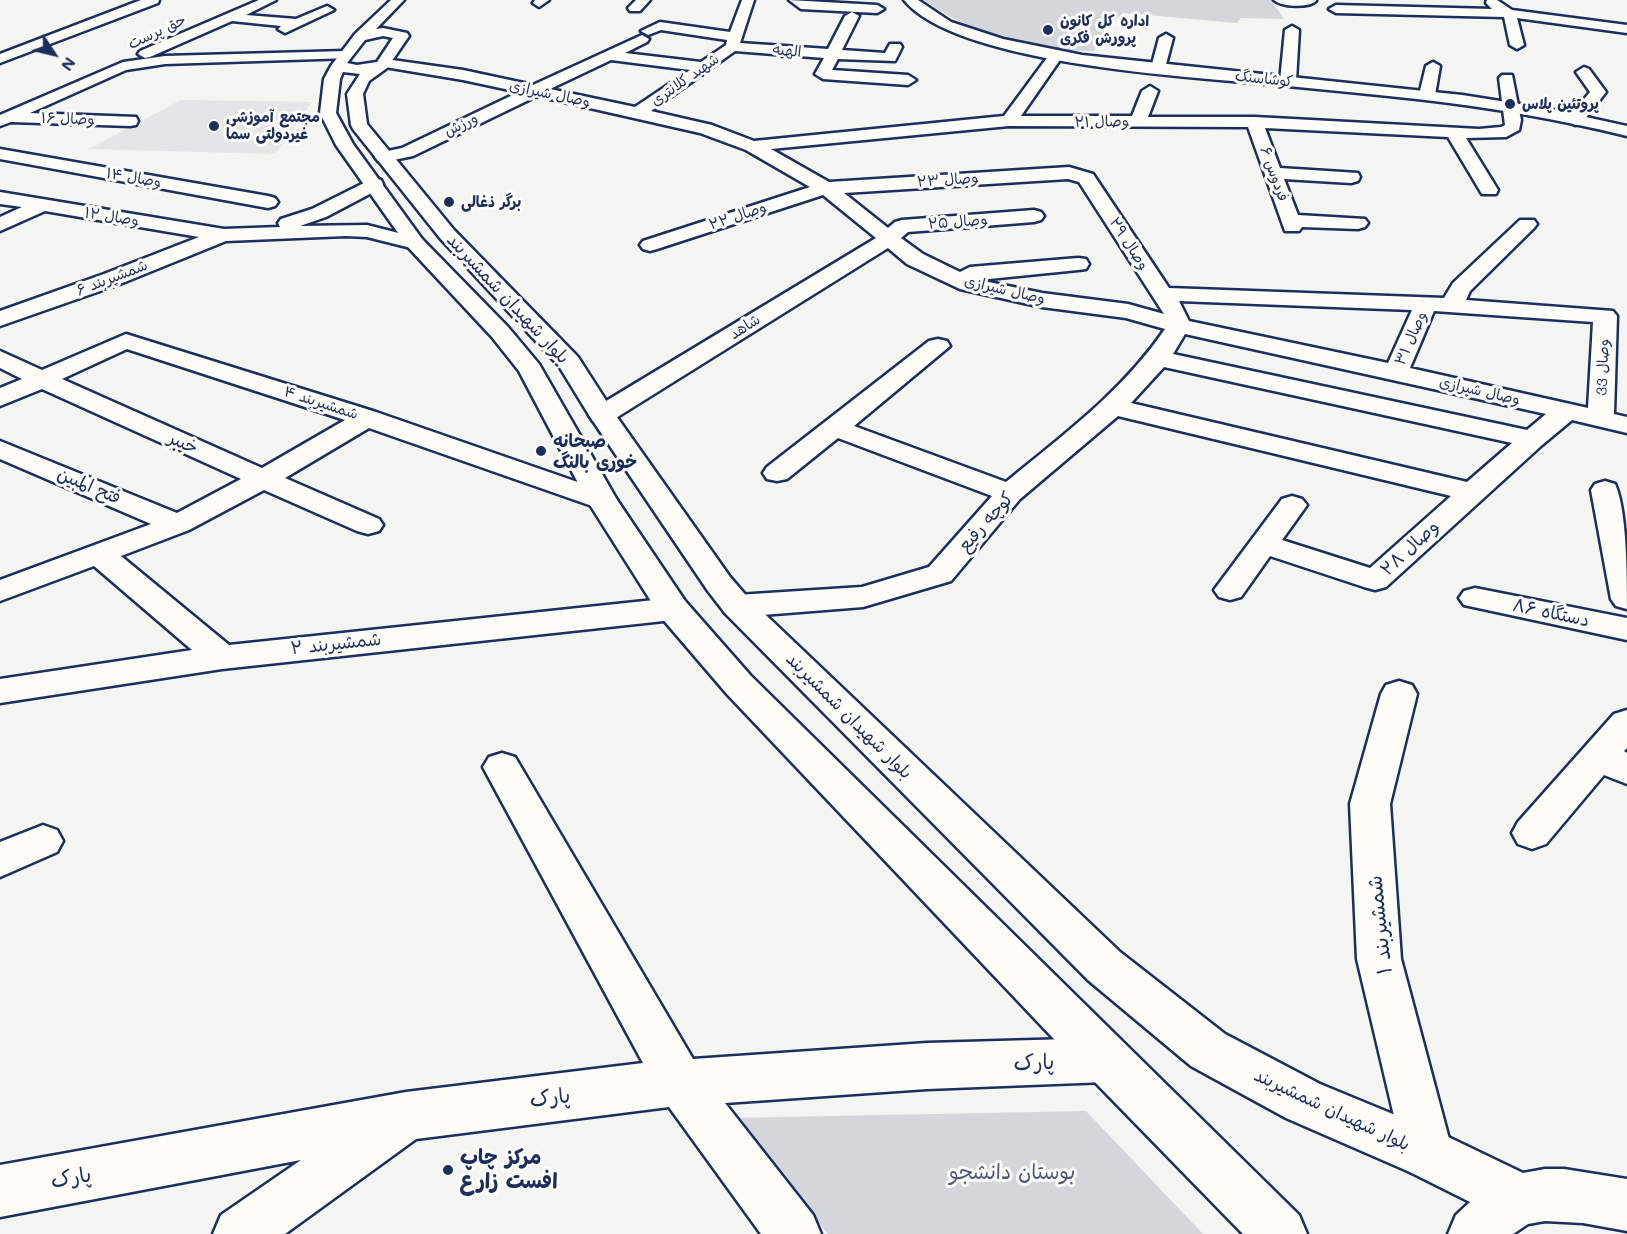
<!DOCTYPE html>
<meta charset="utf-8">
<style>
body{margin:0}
#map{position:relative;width:1627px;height:1234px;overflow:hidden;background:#f4f4f1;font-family:Mali,sans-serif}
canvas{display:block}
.north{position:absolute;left:24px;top:24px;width:60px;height:60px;-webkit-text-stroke:4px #fdfcf7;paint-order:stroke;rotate:125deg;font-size:16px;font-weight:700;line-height:24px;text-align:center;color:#1b2f5e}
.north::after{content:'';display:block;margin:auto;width:21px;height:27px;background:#1b2f5e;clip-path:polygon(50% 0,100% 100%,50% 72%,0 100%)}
</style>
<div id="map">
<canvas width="1627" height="1234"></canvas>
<div class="north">N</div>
</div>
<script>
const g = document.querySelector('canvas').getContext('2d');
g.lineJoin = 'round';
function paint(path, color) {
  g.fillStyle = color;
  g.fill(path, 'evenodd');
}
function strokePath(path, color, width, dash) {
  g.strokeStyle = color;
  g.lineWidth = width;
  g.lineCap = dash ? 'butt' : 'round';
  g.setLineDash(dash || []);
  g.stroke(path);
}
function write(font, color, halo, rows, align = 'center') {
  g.font = font + ' Mali,"Playpen Sans Arabic",sans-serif';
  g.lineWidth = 6;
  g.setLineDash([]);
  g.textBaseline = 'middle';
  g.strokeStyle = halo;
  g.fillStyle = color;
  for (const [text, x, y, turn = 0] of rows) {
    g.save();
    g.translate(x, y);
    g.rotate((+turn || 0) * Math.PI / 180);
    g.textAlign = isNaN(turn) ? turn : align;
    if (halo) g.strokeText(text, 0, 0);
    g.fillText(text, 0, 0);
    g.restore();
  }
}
const built = new Path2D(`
 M181,100L312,102L275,154L89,149Z`);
const green = new Path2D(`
 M923,0H1271L1284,19L1241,18L1237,23L1123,13L1113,22L1094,51C1050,52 1000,38 959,21C947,16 935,7 923,0Z
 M1086,1111L1203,1234H828L731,1118Z`);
const minor = new Path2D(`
 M141,0H159L158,3L0,63V54Z
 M259,0H276L246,15L296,19L327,6L334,10L285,33L278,29L281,26L232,21L150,57L145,58L138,54L140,51Z
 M535,0H549L539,7L533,3Z
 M636,0H650L640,11H630L628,8Z
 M742,0H754L740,43L828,49L845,16L852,12L859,16L842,50L885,53L890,44H900L902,47L895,61L838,59L832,70L908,75L916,80L908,85L823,79L815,74L824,58L735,51L651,111L712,125L754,141L1004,116L1052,51L1057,50L1064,54L1021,116H1132L1142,91L1150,86L1158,91L1148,117H1255L1479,129L1501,127L1505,125L1499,78L1502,75H1512L1521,120L1519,130L1506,137L1466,138L1498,190L1496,194H1482L1448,137L1265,128L1280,168L1358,173L1360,177L1358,181L1351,183L1284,179L1298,215L1365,219L1368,223L1365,227L1358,229L1302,227L1299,231H1285L1248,127L1009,126L771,149L829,182L1069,167L1093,174L1169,288L1444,298L1453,283L1520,220H1534L1537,224L1534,228L1470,291L1466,300L1613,311L1617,316L1614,414L1627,417V433L1572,420L1542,445L1386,587L1375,590L1364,587L1270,556L1241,597L1230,600L1219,597L1214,590L1282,499L1292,496L1302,499L1307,505L1282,540L1370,568L1451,496L1118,416L1020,499L951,581L863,607L737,617L725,613L721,606L725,599L737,595L862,587L929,567L992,496L838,438L787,479L777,481L767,479L763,473L767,467L929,341L938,339L947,341L950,346L854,426L1006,482C1063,435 1123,391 1165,329L1126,318L1042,307L960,289L907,264L888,248L611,421L602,423L593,421L589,415L593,409L876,238L823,195L657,249L650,251L643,249L640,245L643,241L810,187L746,150L700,133L537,96L413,156L384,162L378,161L375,157L378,153L402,148L519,92L463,80L385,67L378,63L385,59L463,70L533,85L642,35L649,39L647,42L625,53L701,62L726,45L727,40L661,30L648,35L641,31L660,22L730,32ZM611,60L690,70L635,107L550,89ZM1068,179L1079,182L1164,314L1128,304L1042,293L979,280L1078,270L1086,269L1089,264L1086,259L1078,258L970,267L960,272L923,254L901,238L908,232L1034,222L1041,220L1044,216L1041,212L1034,210L902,220L895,222L888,228L844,193ZM1179,301L1412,310L1388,363L1189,321ZM1434,311L1593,322L1588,408L1410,368ZM1185,334L1546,414L1527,430L1173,354ZM1164,367L1512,443L1467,482L1131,403Z
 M789,0L877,5L884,9L877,13L801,9Z
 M1274,0H1316V1C1309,8 1281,7 1274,0Z
 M1487,0H1497L1512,10L1627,25V33L1517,18L1524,45L1517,49L1510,45L1504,17L1336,13L1329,9L1336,5L1492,9L1486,3Z
 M1292,26L1299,30L1296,81L1288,86L1280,81L1285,30Z
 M1166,34L1173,38L1165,68L1163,71H1153L1151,68L1159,38Z
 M345,51L350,52L352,55L350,58L165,64L126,70L30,113L136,117L138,121L136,125L130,126L11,122L0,126V115L123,62L165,56Z
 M1433,62L1440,66L1435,95L1427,100L1419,95L1426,66Z
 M1584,67L1589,69L1606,92L1581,124L1575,125L1567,120L1590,92L1576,72Z
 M0,149L268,196L275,198L278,202L275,206L268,208L0,159Z
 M374,178L381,180L383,184L381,188L326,217L300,226L367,225L422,239L425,243L422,247L415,249L367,237L346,236L226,241L120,284L0,326V311L104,274L199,237L45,211L0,231V217L22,207L0,204V192L224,229L280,227L278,223L281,219L312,209Z
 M126,334L376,412L612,494L617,500L612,506L602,509L592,506L369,428L285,478L379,519L383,525L379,531L368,534L357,531L264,490L189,530L121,556L229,645L673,598L685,601L689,609L685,617L673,620L222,669L0,703V679L192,650L94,566L0,601V580L151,524L0,459V441L177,513L241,479L42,389L0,406V388L22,379L0,368V351L42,370ZM127,349L345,420L262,468L62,379Z
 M1605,481L1615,484C1627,510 1627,577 1627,609L1616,606L1611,599L1591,490L1595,484Z
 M1475,588L1627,618V640L1464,605L1459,598L1464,591Z
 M1399,681L1412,685L1417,694L1390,804L1401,959L1453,1154L1446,1172L1428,1179L1410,1172L1403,1154L1357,959L1350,804L1381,694L1386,685Z
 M1627,710V748L1624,751L1627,753V784L1604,775L1546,844L1532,849L1518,844L1512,833L1518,822L1614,714Z
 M502,753L515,757L693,1059L927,1043L1106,1038L1123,1044L1130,1060L1123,1076L1106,1082L927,1089L725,1103L813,1215L821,1234H761L669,1107L416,1139L285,1234H213L221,1215L301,1160L0,1217V1165L406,1092L643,1063L483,767L489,757Z
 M43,825L57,830L63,841L57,852L0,877V842Z`);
const secondary = new Path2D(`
 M391,0H404L376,29L383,28L407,33L409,36L387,68L369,81L363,94L367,124L454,230L578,357L614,413L730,577L749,599L1120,952L1225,1034L1320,1084L1446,1136L1523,1173L1545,1169H1564L1627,1179V1231L1583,1223L1545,1221L1528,1224L1513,1234H1448L1456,1215L1470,1202L1410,1172L1286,1118L1191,1066L1088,980L725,613L708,591L589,415L559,366L440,238L353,129L351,125L347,94L360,74L343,72L340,79L336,113L353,144L422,239L508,327L539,364L617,500L685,601L751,676L1299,1215L1307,1234H1243L1089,1076L727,694L661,617L587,500L519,371L492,337L408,247L336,145L320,113L324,79L331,66L355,34ZM383,36L393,38L377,62L357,65L347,63L365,40Z
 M904,0H918L951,22L1003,39L1082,55L1462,95L1545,108L1627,126V136C1558,119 1488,107 1417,99C1363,93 1309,88 1255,83C1176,76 954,62 904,0Z`);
const markers = [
 [1048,30,6,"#1b2f5e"],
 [1510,104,6,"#1b2f5e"],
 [214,126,6,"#1b2f5e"],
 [449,202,6,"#1b2f5e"],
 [541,451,6,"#1b2f5e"],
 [448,1170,6,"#1b2f5e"]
];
const farPoinames = [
 ["اداره کل کانون",1060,21],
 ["پرورش فکری",1060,38],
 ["پروتئین پلاس",1522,104],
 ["مجتمع آموزشی",226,117],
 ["غیردولتی سما",226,134],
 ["برگر ذغالی",461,202]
];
const farStreetnames = [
 ["حق پرست",157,32,-25],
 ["الهیه",787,51,5],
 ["کوشاسنگ",1264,79,6],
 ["شهید کلانتری",685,80,-35],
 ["وصال شیرازی",550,94,12],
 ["وصال ۱۶",68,119,2],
 ["وصال ۲۱",1102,122,-1],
 ["ورزش",461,125,-26],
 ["فردوس ۶",1274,174,70],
 ["وصال ۱۴",134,178,10],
 ["وصال ۲۳",948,180,-4],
 ["وصال ۲۲",738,216,-18],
 ["وصال ۱۲",112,217,9],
 ["وصال ۲۵",958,222,-4],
 ["وصال ۲۹",1129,244,57],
 ["شمشیربند ۶",112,278,-21],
 ["وصال شیرازی",1005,290,13],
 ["شاهد",745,327,-32],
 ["وصال ۳۱",1411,338,-66],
 ["وصال 33",1603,367,-88],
 ["وصال شیرازی",1480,391,13],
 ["شمشیربند ۴",321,403,18]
];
const streetNames = [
 ["بلوار شهیدان شمشیربند",508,299,47],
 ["خیبر",183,443,23],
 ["فتح المبین",89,486,23],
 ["کوچه رفیع",986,522,-48],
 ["وصال ۲۸",1410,548,-43],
 ["دستگاه ۸۶",1551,613,12],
 ["شمشیربند ۲",336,644,-6],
 ["بلوار شهیدان شمشیربند",849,716,45],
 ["بلوار شهیدان شمشیربند",1332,1110,25]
];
const poiNames = [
 ["صبحانه",553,441],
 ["خوری بالنگ",553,462]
];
const nearStreetnames = [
 ["شمشیربند ۱",1380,925,-96],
 ["پارک",1034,1063,-2],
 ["پارک",550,1098,-7],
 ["پارک",71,1178,-10]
];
const nearPoinames = [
 ["مرکز چاپ",460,1158],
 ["افست زارع",460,1182]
];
const nearParknames = [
 ["بوستان دانشجو",1012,1173]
];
paint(built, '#e4e5e6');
paint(green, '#d4d6db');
strokePath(minor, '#1b2f5e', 5);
strokePath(secondary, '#1b2f5e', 5);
paint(minor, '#fdfcf7');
paint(secondary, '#fdfcf7');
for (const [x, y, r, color] of markers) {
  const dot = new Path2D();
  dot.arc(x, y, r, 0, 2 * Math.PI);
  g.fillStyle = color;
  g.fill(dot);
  strokePath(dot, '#fdfcf7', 2);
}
write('bold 15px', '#1b2f5e', '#fdfcf7', farPoinames, 'left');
write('15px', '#1b2f5e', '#fdfcf7', farStreetnames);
write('18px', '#1b2f5e', '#fdfcf7', streetNames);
write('bold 18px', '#1b2f5e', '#fdfcf7', poiNames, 'left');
write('21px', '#1b2f5e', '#fdfcf7', nearStreetnames);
write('bold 21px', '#1b2f5e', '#fdfcf7', nearPoinames, 'left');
write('21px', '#49597d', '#fdfcf7', nearParknames);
</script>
